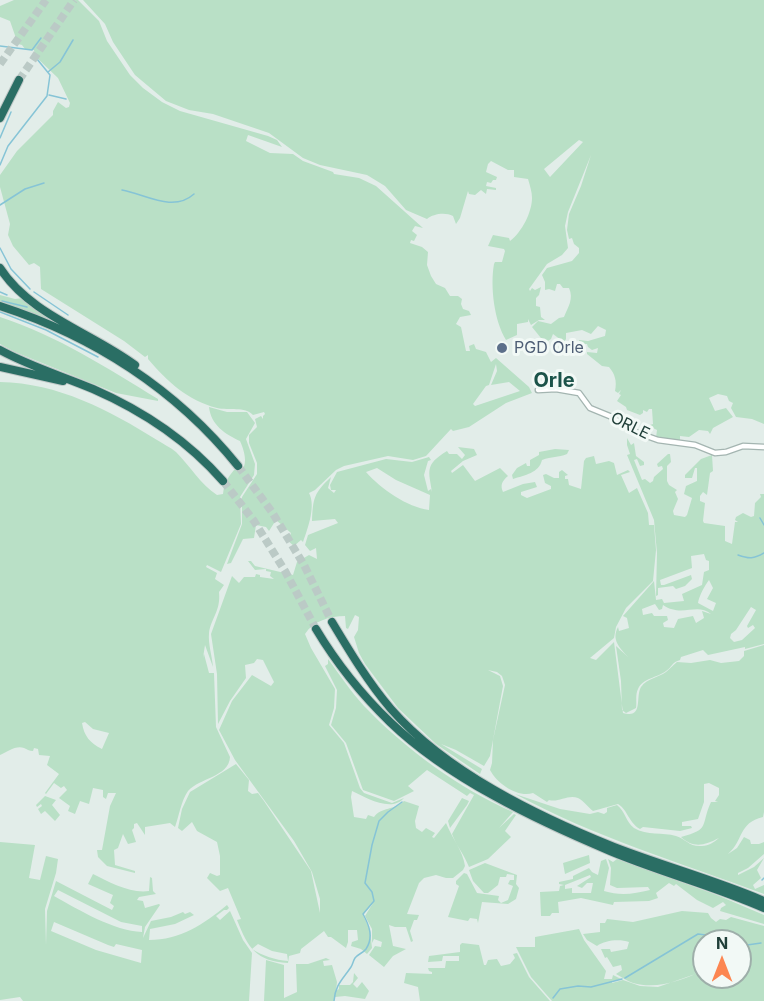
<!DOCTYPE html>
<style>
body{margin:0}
#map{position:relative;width:764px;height:1001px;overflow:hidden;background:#e2ede9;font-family:Inter,sans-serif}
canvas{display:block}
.north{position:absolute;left:692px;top:929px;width:60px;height:60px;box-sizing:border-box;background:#f2f9f6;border:2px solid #9eafaa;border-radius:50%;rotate:0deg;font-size:16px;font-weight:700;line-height:24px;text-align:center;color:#203f39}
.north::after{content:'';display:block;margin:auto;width:21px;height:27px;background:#fc8651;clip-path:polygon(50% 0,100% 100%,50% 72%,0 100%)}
</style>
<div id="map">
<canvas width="764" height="1001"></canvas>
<div class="north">N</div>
</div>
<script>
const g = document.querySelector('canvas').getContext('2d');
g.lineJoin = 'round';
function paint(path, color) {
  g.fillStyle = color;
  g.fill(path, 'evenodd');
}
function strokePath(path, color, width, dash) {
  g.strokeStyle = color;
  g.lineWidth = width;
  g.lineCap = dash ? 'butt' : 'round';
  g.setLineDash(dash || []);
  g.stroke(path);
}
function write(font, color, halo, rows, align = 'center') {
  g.font = font + ' Inter,sans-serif';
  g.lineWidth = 6;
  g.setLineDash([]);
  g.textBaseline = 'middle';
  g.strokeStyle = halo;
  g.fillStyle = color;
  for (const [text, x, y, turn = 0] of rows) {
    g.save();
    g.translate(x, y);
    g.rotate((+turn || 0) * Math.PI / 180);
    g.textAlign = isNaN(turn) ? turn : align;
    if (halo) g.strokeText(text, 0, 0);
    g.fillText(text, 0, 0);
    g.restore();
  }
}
const green = new Path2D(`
 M14,0H78L99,21L107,41L130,75L143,88L162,102L180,111L268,136L277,140L282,147L248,135L246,141L270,153L293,154L303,161L333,172L334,174L359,178L376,186L423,228L415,226L412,231L417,235L414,241L411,240L410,243L422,247L428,252L427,265L431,276L436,284L445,288L450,296H458L462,299L461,304L463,309L469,311L471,315L460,317L456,324L461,327L466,351H470L469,346L474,344L476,349L486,352L491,362L496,358L529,387L532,393L506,403L469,427L453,431L451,429L426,456L413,460L388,456L344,466L336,470L315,490L309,493C316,506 308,528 303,542L301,540L294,546L288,541L291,533L276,520L269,531L266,527L256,525L254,538L243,539L231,563L227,564L242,524V497L257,474V463L249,443V435L257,427L255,419L261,416L263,419V416L265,414L264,412L253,415C245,406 229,411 217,408C187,400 168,382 148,359V355L145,357L124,341L41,289L40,267L34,263L29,265L13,246L8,235L10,224L0,187V175L17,151L53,115V111L58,102L66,108L69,107L70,103L58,78L35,56L34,50L25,49L22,45L18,44L10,21L0,17V6ZM496,364L497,371L491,385L509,382L520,391L475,406L473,404L486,386L489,385Z
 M83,0H764V424L752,419L736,417L731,408L733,403L729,401L727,396L718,394L709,398L715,411L726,408L733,417L713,428L710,434L708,431L699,430L689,437L680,436V442L656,438L657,430L653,428L652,430L647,428V426L653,424L652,409H649L647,412L643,410V413L640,415L627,410L626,407L617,401L621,395L619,394L621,390L618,393L615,391C617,381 615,374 609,367L602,366L587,354V352L597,353L598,348L592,350L588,347L587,344H579V340L588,341L605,336L606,330L598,326L591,334L582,330L566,333V339L563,344L556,346L561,340L553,334L551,339L545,343L532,327L538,321L551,324L559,318L564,317C568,307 574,299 569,288H563L560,284H557L555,291L549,289L545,290V282L542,275L547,268L572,261L579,253V248L574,244L572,238L569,239L567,230L569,214L581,186L591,155L568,212L565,226L568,248L562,255L547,264L529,289L530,291L532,288L535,290L541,287L539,295L536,298V306L540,307L541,317L545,320H539L531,325L528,319V322L517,324V335L506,340C494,321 490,286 494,264L495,262H502L505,251L504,249L488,246L493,235L509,238L510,241C522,232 532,212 532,198C532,192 530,186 528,179L514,177V170H508L491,161L488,164L486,172L497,177L496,180H493L491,183L487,182L486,186L496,188V190L487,189L486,194L481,190L475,195L469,194L468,191L460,218L456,224L453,216C445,212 433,214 427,219L406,210L385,186L367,175L320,165L303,158L269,133L213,114L189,110L166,101L135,75L113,42L105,24ZM579,140L583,142L550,177L544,169Z
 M0,295L15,299L23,298L78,333L27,312L0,303Z
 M0,317C58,336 107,368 158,399V401L116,393L15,352L0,344Z
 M0,382C58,383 109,410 157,440C163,444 170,447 176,452C190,466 201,485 217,495L223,494C224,484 228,477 234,470H242C248,463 244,450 240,441C225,434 211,425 209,407L227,412H247L255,423L246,439L255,464L254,475L240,497L241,524L221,572L207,565L206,567L217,573L215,579L224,585L219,592C221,611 211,618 209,633C208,644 212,656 213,667L205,645L203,658L204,654L209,673H214L216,727L230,757C229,777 199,778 188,791C181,801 179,816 175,827L170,823L145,827V835L137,823L134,824V828L132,830L136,842L128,844L123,834L118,848L114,850L115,865L135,871V873L107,866L98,857L97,850H102L110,806L116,793H108L106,799L103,797V790L93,788L89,804L80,801L75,814L68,811L70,806L59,798L67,790L64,786L61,788L54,783L46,794L45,793L59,774L47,765L50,756L39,755L38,749L34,748L33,751C29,751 27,749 24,748C16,745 7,752 0,755ZM85,722L93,729L109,733L102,749C90,743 84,736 82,723Z
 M627,438L631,445L634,443L636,456L644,462V465L640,466L637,459L634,460L642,480L645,479L650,483L653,481L654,477L663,469L662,466L658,467L657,464L668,454H670L671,462L667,466V481L669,485L677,490L675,492L678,499L673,511L674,515L685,517L687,515L692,498L684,494L686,486L697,481V468H695L692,478H685V475L701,459L712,455L713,471L710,473L707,495L703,492L700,496V501L705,503L703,521L704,523L725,526V541L732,544L735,522H738L735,520L736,517L743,513L751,517L754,516L755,503L761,497L760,494H764V644L745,649V647L708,655L703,650L681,657L680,660C672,662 672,667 666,671C657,678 643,678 638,689C635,695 637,702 636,708L626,713L622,710L621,681L616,646L628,657C620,648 611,640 618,627L619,631L629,628L627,618L623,616L654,581L656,600L662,599L664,603L684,601L682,594L702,585L704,572L709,570V561L706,560L704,554L691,556L692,568L660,580L661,585H664L691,575L692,579L685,586L676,589L673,586L658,588V595L656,596L657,553L654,520L627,455L630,454L627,445ZM709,580L713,588L707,599L716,603L713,611L698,603C699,596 705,585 709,580ZM655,604L659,610L662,609L663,605C682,618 697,602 711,614L702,611L704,618L696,623L693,616L678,619L674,628L664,627L663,623L668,620L667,616H654L652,613L643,615L642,609ZM751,607L756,610L747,626L748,628L753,625L755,628L742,640L734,642L730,638L731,634L736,630Z
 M458,447L474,449L477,455L463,461L451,471L452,473L463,465L475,481L500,468L508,476C502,481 500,485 503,492L523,484L535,482L537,487L521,492V495L527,498L551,489V486L545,483L543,475L546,474L554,478H559V472L562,470L568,475L565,476V479H568L569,485L581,489L584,461L586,458L594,456L596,464L609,461L614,463L617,475L628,470L630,472L621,475L629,493L637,488L648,513L649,525H654L656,550L653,581L626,608L616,627L614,638L590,658L596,660L614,642L623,713C644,719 635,697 641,687C647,678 658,678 666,672C670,669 673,665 677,662L691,663L710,660L721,663L739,661L744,656V651L764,645V812L763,817C738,823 744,840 728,854L737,848L744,837L750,840L751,844H759L764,842V854L748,868L738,873V875L754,867L764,858L757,870L761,878L753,885L755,889L764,885V894C681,863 594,837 515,794L560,809L590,814L598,812L604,814L607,812V808L617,805C625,811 626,822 634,828C647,836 663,832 676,836C686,839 689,847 702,846C709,846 714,842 719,838C705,845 694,849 681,837C711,829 700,826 711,802H718L715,801L719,795V788L709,783L704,784V802L698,819L682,822V826H691L692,828L680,831L643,827L640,829C628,822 628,810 618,804L593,811C588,807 584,801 578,798C568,794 558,803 549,800L547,802L533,793C519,798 498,785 490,770L492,763L493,740L505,685L502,676L497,672L488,670L500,676L503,686L490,756L484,766L456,750L441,744L482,769L480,774L436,744L398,708L365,664L359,653L354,637L358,630L359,617L355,615L348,629L346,628L345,616C330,616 313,621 305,634L311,648L335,689L334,708L329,725L344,743L360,788L364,793L392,803L404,798C391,813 365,797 352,791L351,797L354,817L366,819L368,815L374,817C381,807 395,810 404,801L419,806L415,821L416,828L422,832L426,828L435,833L432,837L434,838L446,823C452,838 463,851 465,866L463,870L453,878H446L436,875L424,878L419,883L407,914L419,915L417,920H414L410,931L413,941L411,942L406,927H395L389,925L393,946L406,949L393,956L384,967L369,955L375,946L381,947L382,942L374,939L372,943V929L365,916L373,903L363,915L370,930L372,948L367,954L361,949L351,946L352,942L358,940L357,930H348V942L346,948L331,937H328L324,931L301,949L300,953L289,956L288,963C256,961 248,948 237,920L241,919L228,888L220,891L207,878L210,873L217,876L220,875V856L217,842L197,831L192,822L182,831L178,828L182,809L190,792L236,764L249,780L248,791L252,794L258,793L264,801L311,871L320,913V899L312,872L294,841L235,760L219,730L232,701L252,675L271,686L274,682L263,660L257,659L254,663L245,665L246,678L230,701L218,724L217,674L211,634L232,576L239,583L244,577H255L256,574L260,575V577L274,579L270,576L271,572L266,571V569L255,570L248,561H251L255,566L293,575L297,562L309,555L317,559L316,548L310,551L305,545L308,535L338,523L335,519L312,521C313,498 314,493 331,477L328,488L334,493L336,490H331L330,485L337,472L386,459L412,462L429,457L431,460L428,461L424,475L428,491L431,489L432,492C429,471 424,465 447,451L449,454H457L462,459L465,455ZM377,468L396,480L430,495L429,510C407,507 381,489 366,472ZM258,944L272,951L287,954L288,961C275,960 263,956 252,949Z
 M555,449L569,450L567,454C558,458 552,456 542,460C539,473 525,475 513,479L512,475L517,468L526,463L527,466H530V460L539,455V452Z
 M328,659C340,675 351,692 364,706C404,748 460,789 513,812L499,828L514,814L516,815L505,831L511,837L488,859L469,867C464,854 457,847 452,834L474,795L470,793L467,796L427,770L408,786L414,791L394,801L363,790L346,743L331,725L336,708L337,690L325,666L328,664Z
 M45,796L56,800L52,805L60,815L55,821L45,811L41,814L38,809L42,806L41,804L37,807L36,805Z
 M462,798L469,801L467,805L450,828L448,821Z
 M0,842L35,845L29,878L40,880L46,856L58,859L56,873L45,909L46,945L47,911L56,881L112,910L114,906L110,903L113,895L88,884L93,874C109,882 131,894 149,891L150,877L152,878L153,891L156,894L139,897L137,900L143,901L145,908L159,904L160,905L145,927L143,938L151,921L171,917L183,912L185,914L190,912L194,915L175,924L150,929L149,940C180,940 204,924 227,905L229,908L227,910H224L216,916L220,920L230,911L243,940L252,953L249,1001H23L20,997L0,1000ZM58,890L121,922L142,926V932C114,931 79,910 54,896ZM54,922L108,945L114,947L116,944L142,950L141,963L96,950L51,931Z
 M589,855L590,863L565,874L563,863Z
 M606,859L609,868L604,891C620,896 634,894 650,890L648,887L617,888L610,885L611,868L608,859L613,862L617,859L717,895L764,915V924L720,911L721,908L726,905L723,902L713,908L697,900L676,884L674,886L669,883L656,893L658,898L649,901L614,902L613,905L581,898L558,902L559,913H552L550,916H541L540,892L559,891L560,886L564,885L559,884V882L573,879V876L589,868L592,872L598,875L601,861ZM590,875L591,877L577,886L582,888L587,883H593L591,893H572V888L565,889V885Z
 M485,863L517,875L516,884L519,888L516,899L508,904L482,902L478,923L477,919L470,918L468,921L448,917L459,886L456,884V881L464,873L467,874L477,893L499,896L498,900L501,903L508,900L513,886L508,884L510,880H514V875L507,874L506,877H500L498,885L488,893H484L473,881L469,870Z
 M682,911L708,913L711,918L716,922L720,919L726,920L731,917L764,926V1001H552L531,977L516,947H535V937L579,929L584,940L606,971L604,979H612L613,975L621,979L612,981V983L623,980L640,986L658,987L704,971V977H740V941H704V970C683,980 657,990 633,983C627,981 622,977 616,974L622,970L621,965L613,967L607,957L605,958L601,949H610L611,952L627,949L629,942C620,939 605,940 597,946L587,940L583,934L600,932V923H605L607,919L633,922Z
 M462,943L479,945L484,965H486L488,960L497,959L501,966L510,964L515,958L513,954L517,953L529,977L550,1001H420L418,987L404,983L406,973L432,974V972L429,971L428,968H445L446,961H459V956H443L442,961L428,962L429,956L460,952V945Z
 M326,958L330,960L323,961L324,966L332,965L337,982L336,991L339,989V985H350L353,982L354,973L358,978L353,984L357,988L362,982L369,991L365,999L345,996L335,997L334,1001H264L266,960L284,965V998L297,992L296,964H308Z`);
const stream = new Path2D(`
 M0,46L32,50L41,38
 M48,72L60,62L73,40
 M49,95L66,99
 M0,138L11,112
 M0,165L8,146L47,96L50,75L37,59
 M122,190C145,194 173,213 194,194
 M0,205L25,189L44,183
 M0,248L11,269L30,289
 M0,292L7,295
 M34,292L68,315
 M2,301L27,307
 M0,312L46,330L98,357
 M760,518L764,525
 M738,555C749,559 754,559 764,553
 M762,880L764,878
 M740,946L761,943
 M625,978L698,934L706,935L719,941
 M553,998L560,989L578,986L591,987L622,979
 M334,1001C335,985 343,979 351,967C353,964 353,961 355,958C358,954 363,953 366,949C374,937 369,925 363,914L374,901L372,892L365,883L372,845L379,821L388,812L402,802`);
const highwayTunnel = new Path2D(`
 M0,64L46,0
 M19,80L74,0
 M238,466L272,512L304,565L332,622
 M223,481L254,521L285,571L316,629`);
const minor = new Path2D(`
 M538,390L556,389L579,393L590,408L612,417L630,430L658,440L695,445L715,453L726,452L743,446L764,447`);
const highway = new Path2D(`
 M0,118L19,80
 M0,268C29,314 92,333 135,365
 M0,306C93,336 176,389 238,466
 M0,350C29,366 62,376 93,389C141,410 188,441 223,481
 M0,367L63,381
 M332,622C350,652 368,682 391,709C446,772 537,816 614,847C663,866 715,880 764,901
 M316,629C337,664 361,694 390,722C448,778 536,820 610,851C660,872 714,886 764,908`);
const markers = [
 [502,348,6,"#5c6f8a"]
];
const serviceNames = [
 ["PGD Orle",514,348]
];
const streetNames = [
 ["ORLE",630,426,26]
];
const quarterNames = [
 ["Orle",554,381]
];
paint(green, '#b9e0c6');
strokePath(stream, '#86c4d6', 1.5);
strokePath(highwayTunnel, '#bbcac6', 8, [8, 4]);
strokePath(minor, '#a4b5b1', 7);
strokePath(highway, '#c1c9c8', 10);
strokePath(minor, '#fff', 4.5);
strokePath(highway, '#2a6e64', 8);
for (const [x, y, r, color] of markers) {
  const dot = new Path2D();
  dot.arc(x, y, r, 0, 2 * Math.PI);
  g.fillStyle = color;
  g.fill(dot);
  strokePath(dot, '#f2f9f6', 2);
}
write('16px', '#4e5e75', '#f2f9f6', serviceNames, 'left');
write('16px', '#203f39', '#f2f9f6', streetNames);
write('bold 20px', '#1b5349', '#f2f9f6', quarterNames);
</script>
